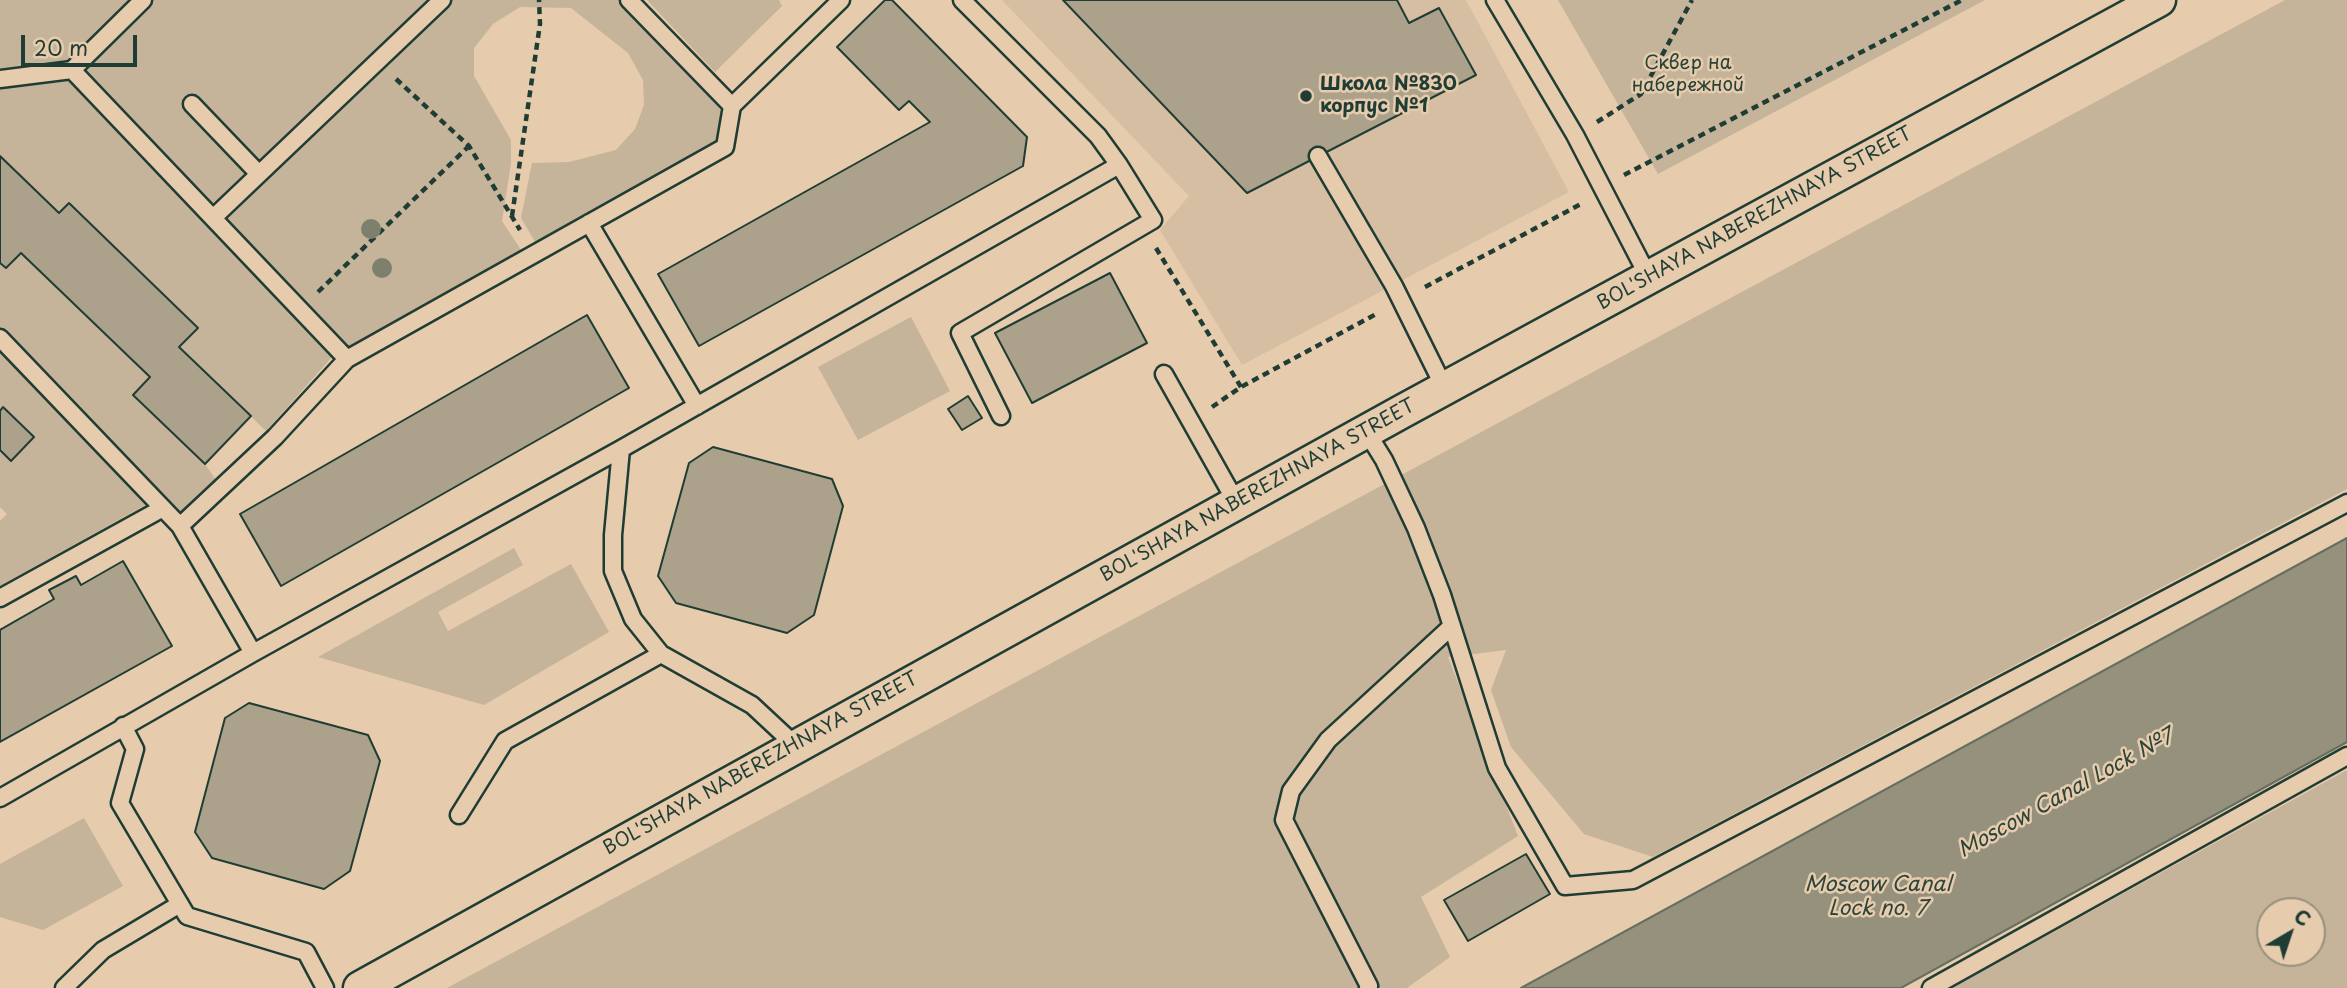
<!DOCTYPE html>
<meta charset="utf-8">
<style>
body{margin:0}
#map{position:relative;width:2347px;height:988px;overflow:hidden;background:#e6cbad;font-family:"Playpen Sans",sans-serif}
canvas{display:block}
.north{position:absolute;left:2256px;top:897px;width:70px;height:70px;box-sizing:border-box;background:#e6cbad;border:2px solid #96927d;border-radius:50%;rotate:39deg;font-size:19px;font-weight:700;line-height:28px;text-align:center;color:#1f3d34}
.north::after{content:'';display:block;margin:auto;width:24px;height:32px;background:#1f3d34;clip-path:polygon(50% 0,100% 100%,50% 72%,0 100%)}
.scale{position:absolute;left:21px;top:35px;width:116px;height:32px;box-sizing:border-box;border:4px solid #1f3d34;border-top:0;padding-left:9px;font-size:21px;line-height:24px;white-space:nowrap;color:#1f3d34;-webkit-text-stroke:5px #e6cbad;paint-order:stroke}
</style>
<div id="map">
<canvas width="2347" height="988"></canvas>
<div class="north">С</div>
<div class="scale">20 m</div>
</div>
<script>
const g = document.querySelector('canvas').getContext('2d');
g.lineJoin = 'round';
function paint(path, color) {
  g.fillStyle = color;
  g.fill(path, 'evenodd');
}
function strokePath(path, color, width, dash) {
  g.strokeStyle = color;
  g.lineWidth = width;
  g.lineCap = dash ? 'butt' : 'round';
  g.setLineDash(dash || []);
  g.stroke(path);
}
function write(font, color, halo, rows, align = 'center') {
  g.font = font + ' "Playpen Sans",sans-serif';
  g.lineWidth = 5;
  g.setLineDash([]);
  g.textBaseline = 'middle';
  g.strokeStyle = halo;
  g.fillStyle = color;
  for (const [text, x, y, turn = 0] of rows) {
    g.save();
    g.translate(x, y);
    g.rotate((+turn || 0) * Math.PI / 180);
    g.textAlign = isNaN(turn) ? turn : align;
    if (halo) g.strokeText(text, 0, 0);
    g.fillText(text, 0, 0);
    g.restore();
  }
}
const built = new Path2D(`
 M1002,0H1466L1569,192L1242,365L1160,230L1189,196Z`);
const green = new Path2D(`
 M0,0H131L67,61L0,70Z
 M153,0H619L710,94L721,111L717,141L537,245L521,218L532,163L569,162L616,150L635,129L644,105L643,80L628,53L571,8L520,7L493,24L474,48V76L511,140V163L502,221L523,253L348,349L83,69Z
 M647,0H779L782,6L715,72Z
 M1558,0H1985L1658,174Z
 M2285,0H2347V489L1653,857L1584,834L1511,747L1491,690L1506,650L1448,657L1518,836L1421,897L1450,957L1407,988H447Z
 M70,81L332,357L266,431L179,347L197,328L69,203L59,213L0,156V88Z
 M21,253L150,377L134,395L205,464L216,480L179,516L0,328V263L6,268Z
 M911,317L950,391L858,440L818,367Z
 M0,351L147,504L0,586V521L7,514L0,507Z
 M514,548L523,565L438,612L448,631L571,564L609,632L484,705L318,657Z
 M2347,770V988H1952ZM2270,911H2312V953H2270Z
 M84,818L123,886L43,930L0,917V864Z`);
const water = new Path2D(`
 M2347,538V742L1901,988H1521Z`);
const building = new Path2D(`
 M885,0H892L1027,137L1023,166L699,346L658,274L930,122L909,101L899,110L837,47Z
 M1063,0H1397L1409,23L1439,8L1476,75L1247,193Z
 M0,156L59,213L69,203L198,328L179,347L251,416L205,464L133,395L150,377L21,253L6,268L0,263Z
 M1110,273L1147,343L1032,403L995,333Z
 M587,315L629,388L281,586L240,514Z
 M968,396L982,418L962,430L948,409Z
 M3,407L34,437L11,461L0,450V411Z
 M713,447L832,479L843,506L814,615L787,633L676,603L658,576L689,463Z
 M123,561L172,646L0,742V630L54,599L49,590L76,576L81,585Z
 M249,703L368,735L380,761L350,871L324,889L212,858L195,832L225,718Z
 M1526,854L1550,894L1468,941L1444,900Z`);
const path = new Path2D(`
 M396,79L469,146L520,230
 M1597,122L1641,94L1692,0
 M1624,175L1962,0
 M512,216L540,24L539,0
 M1156,248L1241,387
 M1425,287L1581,204
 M318,292L469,146
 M1212,407L1241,387L1378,313`);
const lane = new Path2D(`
 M629,0L732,106L841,0
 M962,0L1098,136L1119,165L1153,220L960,333L1001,416
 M1495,0L1575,135L1648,276
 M72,70L347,359L725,147L732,106
 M0,79L72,70L143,0
 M192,104L259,174
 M1318,156L1394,286L1445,389
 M213,218L442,0
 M589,223L697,406
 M0,338L180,526L253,653
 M1164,374L1236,502
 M1366,431L1384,460L1416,528L1442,595L1497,768L1565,886L1633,880L2347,503
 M621,449L613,535V571L633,619L661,654L752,705L795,745
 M180,526L275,437L347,359
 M0,598L163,508
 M123,726L135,749L120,803L187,916L306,952L325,988
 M0,798L253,653L621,449L1119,165
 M459,815L505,741L661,654
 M64,988L103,950L180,904
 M1368,988L1369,986L1284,820L1291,791L1328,740L1452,626
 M1931,988L2347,756`);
const street = new Path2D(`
 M360,988C957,654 1557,325 2159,0`);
const trees = [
 [371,229],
 [382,268]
];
const markers = [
 [1306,96,7,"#1f3d34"]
];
const parkNames = [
 ["Сквер на",1688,64],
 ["набережной",1688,86]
];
const poiNames = [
 ["Школа №830",1320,85],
 ["корпус №1",1320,107]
];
const streetNames = [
 ["BOL'SHAYA NABEREZHNAYA STREET",1755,219,-29],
 ["BOL'SHAYA NABEREZHNAYA STREET",1258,491,-29],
 ["BOL'SHAYA NABEREZHNAYA STREET",761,764,-29]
];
const waterNames = [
 ["Moscow Canal Lock №7",2066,794,-29],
 ["Moscow Canal",1878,885],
 ["Lock no. 7",1878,909]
];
paint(built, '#d5bea2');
paint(green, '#c5b39a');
paint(water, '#95917c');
strokePath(water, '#666f5f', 2);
paint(building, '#aca18a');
strokePath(building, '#1f3d34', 2);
strokePath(lane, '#1f3d34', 21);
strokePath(street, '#1f3d34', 37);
strokePath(path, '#1f3d34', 4.5, [7, 5]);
strokePath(lane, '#e6cbad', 16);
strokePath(street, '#e6cbad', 32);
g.fillStyle = '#7d806d';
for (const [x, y] of trees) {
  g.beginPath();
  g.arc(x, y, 10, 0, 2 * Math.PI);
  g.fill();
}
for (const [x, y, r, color] of markers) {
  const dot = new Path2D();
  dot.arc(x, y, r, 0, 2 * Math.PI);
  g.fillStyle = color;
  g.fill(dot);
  strokePath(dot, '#e6cbad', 2.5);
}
write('19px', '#274339', '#e6cbad', parkNames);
write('bold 19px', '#1f3d34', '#e6cbad', poiNames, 'left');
write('19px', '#1f3d34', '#e6cbad', streetNames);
write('italic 21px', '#2b453b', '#e6cbad', waterNames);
</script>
